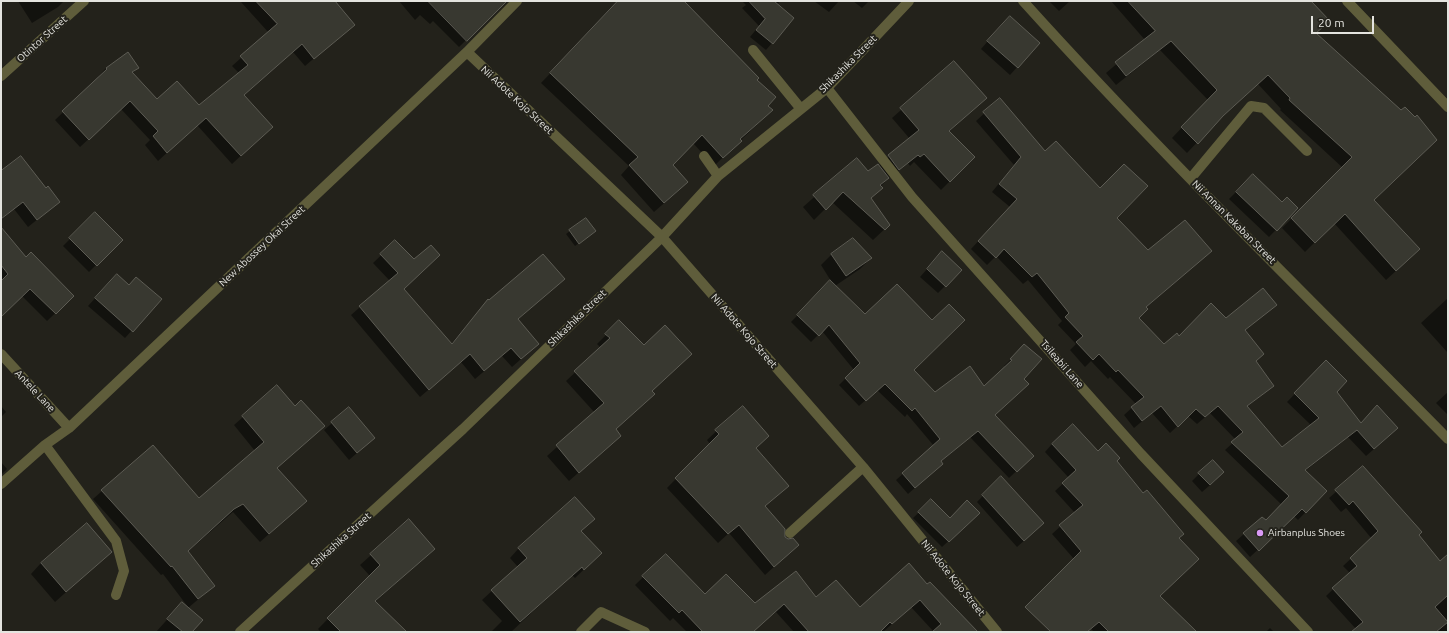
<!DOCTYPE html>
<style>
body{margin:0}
#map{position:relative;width:1449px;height:633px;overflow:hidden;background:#23221b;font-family:Ubuntu,sans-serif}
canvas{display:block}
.frame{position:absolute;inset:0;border:2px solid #e4e4df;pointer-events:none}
.scale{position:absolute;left:1311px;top:16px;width:63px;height:18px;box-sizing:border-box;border:2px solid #e4e4df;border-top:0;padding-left:5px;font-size:12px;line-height:14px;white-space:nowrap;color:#e4e4df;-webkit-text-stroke:3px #23221b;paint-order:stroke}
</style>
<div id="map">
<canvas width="1449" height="633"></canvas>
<div class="frame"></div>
<div class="scale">20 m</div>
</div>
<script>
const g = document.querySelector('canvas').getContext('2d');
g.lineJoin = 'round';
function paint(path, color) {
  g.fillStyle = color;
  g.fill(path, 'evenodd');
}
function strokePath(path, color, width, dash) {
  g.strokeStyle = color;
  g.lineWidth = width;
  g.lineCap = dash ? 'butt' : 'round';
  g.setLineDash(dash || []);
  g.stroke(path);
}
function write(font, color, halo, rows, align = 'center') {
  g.font = font + ' Ubuntu,sans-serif';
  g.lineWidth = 4;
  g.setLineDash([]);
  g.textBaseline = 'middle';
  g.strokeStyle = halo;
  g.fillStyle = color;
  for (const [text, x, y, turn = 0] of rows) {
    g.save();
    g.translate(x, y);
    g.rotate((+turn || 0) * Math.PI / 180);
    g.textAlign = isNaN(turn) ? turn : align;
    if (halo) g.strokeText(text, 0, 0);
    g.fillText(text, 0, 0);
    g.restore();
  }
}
const shadow = new Path2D(`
 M18,1H64L58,7L32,23Z
 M242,1H333L353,25L305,66L293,52L243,96L263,135L232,164L197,125L158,161L145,145L150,140L121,109L80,147L55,120L99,78L98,77L106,68L127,53L137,68L132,73L157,101L199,107L239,73L232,66L269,33L241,2Z
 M399,1H506L459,47L433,21L430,24L420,15L415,20Z
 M623,1H683L755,80L767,106L772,110L714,166L693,143L671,165L678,191L654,212L621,175L629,166L541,83L594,28Z
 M742,1H780L777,5L772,43L766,50L750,37L759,26L742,8L746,5Z
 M814,1H839L829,12Z
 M853,1H869L862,8Z
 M1049,1H1070L1059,11Z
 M1111,1H1310L1315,34L1373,200L1409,259L1386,280L1334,223L1305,252L1282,228L1343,168L1280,110L1281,109L1258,84L1217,121L1187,153L1172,138L1208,100L1160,50L1116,85L1106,73L1145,40Z
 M1002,25L1039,43L1010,75L981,49Z
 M954,63L986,98L949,132L974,157L941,190L914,162L910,166L908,163L889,178V177L870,199L889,225L873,240L832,202L814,220L803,207L857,159L868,172L878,166L910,139L892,118Z
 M1000,99L1045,153L1115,218L1148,252L1211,251L1145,308L1138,318L1164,346L1179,337L1226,319L1276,305L1244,331L1255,362L1273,386L1246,407L1282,448L1311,425L1287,402L1326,362L1335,392L1361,424L1389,436L1366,456L1348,437L1305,471L1326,491L1298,520L1294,516L1250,557L1236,541L1244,534L1265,522L1282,505L1225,450L1236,440L1210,413L1197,424L1188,416L1170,433L1152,413L1134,428L1124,415L1136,404L1110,377L1108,379L1091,361L1085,367L1070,350L1076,344L1058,325L1062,321L1028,280L1023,284L996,256L987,265L971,249L1010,207L992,192L1014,165L976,121Z
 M1,172L46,189L59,202L28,227L14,209L1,220Z
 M1253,175L1282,203L1297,208L1269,237L1229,199Z
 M95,214L121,240L89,272L63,246Z
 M1,229L25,258L73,296L47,321L22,296L1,316Z
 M570,231L591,234L575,246L566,234Z
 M853,240L871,258L860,269L835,286L935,393L984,388L1006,367L1004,366L1018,352L994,415L1026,462L1009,478L970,437L940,462L935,470L908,494L896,480L934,446L907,414L905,417L877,390L859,406L839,385L854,370L822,331L811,342L791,322L831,281L821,265L831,255Z
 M395,242L403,289L451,344L488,300L555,287L517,320L529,352L512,367L502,356L475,379L461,362L420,397L351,315L390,281L373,263Z
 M935,260L945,286L938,293L920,277Z
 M110,282L129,286L160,299L125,338L88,306Z
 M1448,298V353L1421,323Z
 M619,322L651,391L615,430L620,436L569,481L547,456L595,413L566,381L601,348L597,344Z
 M277,387V468L306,501L260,542L233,512L187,552L214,586L188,608L191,632H156L182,603L188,607L163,574L161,575L93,499L102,491L199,499L255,451L234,425Z
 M1448,392V415L1436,403Z
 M1,406L6,412L1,417Z
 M742,407L755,448L764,506L784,538L798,545L765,575L729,533L718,543L667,488L710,444L707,440Z
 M349,409L374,438L349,460L324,430Z
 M1052,444L1098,452L1115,461L1178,538L1158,596L1196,632H1094L1049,585L1074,559L1052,534L1075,513L1055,491L1069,478L1045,452Z
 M1,462L7,469L1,475Z
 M1363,468L1440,562L1448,556V632H1353L1356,629L1326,596L1350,573L1343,566L1372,539L1346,508L1341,512L1329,498Z
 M1199,474L1216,480L1202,492L1192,481Z
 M1001,477L1036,530L1017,547L977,502Z
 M931,501L950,519H972L942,547L913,518Z
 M409,521L434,549L375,602L405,632H321L318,629L370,576L360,565Z
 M580,532L601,553L575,578L572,575L511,632H491L502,621L482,600L518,567L510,558L519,548Z
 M111,552L55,602L31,574L41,563Z
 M666,555L705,596L755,604L816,599L860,608L909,564L970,632H934L911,607L883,632H794L776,612L751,632H687L673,618L670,621L635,585Z
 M1270,628L1274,632H1266Z`);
const building = new Path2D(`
 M256,1H335L355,25L314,59L302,44L244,95L273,127L241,156L206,118L167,153L153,136L158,131L130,101L89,140L62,111L107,69L106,68L128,52L139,68L132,72L157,99L177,81L199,105L248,65L240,56L277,24Z
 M428,1H507L467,41Z
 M618,1H684L759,78L757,80L776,97L768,106L773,110L740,139L742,141L723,158L702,135L673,165L688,182L664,203L629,165L638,157L550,73Z
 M749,1H774L794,18L773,44L756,30L765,19Z
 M1128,1H1311L1330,21L1316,33L1401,110L1405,107L1415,117L1417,115L1437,140L1374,200L1420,249L1396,271L1345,214L1315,243L1291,218L1352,157L1289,100L1290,98L1268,75L1223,116L1198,144L1181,127L1217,90L1171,41L1126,76L1115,62L1155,31Z
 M1010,16L1040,43L1018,68L987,41Z
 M954,61L987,98L949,131L975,157L950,182L924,154L920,157L918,155L899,170L888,155L919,130L900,108Z
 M1000,98L1045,151L1056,141L1100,188L1124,164L1148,186L1117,218L1148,250L1185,220L1212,251L1146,307L1148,309L1139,318L1164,344L1177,333L1179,336L1211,303L1226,318L1263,288L1277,305L1245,330L1264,354L1256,361L1274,386L1247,406L1282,447L1319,418L1294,393L1326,360L1347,381L1337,392L1361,423L1377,405L1398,428L1374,449L1357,430L1305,470L1327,491L1306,513L1302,509L1259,551L1243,533L1262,517L1266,520L1289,496L1231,442L1243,432L1218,406L1205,417L1196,409L1178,427L1161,406L1142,421L1131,407L1144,397L1118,370L1116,372L1099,354L1093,360L1076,342L1083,336L1065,317L1069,313L1037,273L1032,277L1004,249L996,258L978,241L1017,199L999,184L1021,157L983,112Z
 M21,156L46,188L48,186L60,202L37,220L23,202L1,219V171Z
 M857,158L868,171L878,164L889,178L880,185L883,188L871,198L890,225L885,230L843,192L826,210L813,195Z
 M1253,174L1282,202L1287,197L1298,208L1277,231L1236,192Z
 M95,212L123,240L97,266L69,238Z
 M586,218L596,231L579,244L569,230Z
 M1,227L26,257L31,252L74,296L56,314L30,289L1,317V281L8,274L1,265Z
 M853,238L872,258L846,276L831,254Z
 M395,240L414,259L431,245L440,255L404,289L452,344L488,299L489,300L543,254L565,279L518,319L539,344L521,359L511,348L484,371L470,354L429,390L359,306L398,273L380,254Z
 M942,251L962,270L946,287L927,269Z
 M117,274L129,285L136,277L162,299L133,332L95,298Z
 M830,280L865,314L897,284L932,320L949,304L965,320L914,370L935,392L970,366L984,386L1012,360L1010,359L1024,344L1042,359L1024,379L1029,384L995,415L1034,456L1017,472L978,431L941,461L943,464L915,488L902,473L940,439L915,408L912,411L885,384L866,401L845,378L860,363L829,325L819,336L797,315Z
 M619,320L644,345L665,325L692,354L652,391L655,394L616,429L621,436L579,473L556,445L604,403L574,371L610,338L605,334Z
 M277,385L295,406L301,400L325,426L277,468L307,501L269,534L243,504L234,509L188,551L215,586L198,599L172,566L171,567L101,490L153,445L199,498L264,442L242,416Z
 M743,406L769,436L756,448L789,486L765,506L785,529V537L788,539L793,538L799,545L774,567L739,525L728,534L675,478L719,434L715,430Z
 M349,407L375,438L357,453L331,422Z
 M1073,424L1098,451L1106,443L1120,458L1117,461L1143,493L1147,490L1184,534L1179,538L1199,559L1160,596L1197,632H1109L1099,622L1087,632H1051L1025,607L1081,551L1059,525L1083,505L1062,483L1076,470L1052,444Z
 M1213,460L1224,472L1210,485L1198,473Z
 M1363,466L1422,532L1419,535L1440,561L1448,554V595L1435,607L1448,622L1436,632H1351L1363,622L1332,588L1357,566L1350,558L1378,531L1353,501L1349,505L1335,490Z
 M1001,476L1044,523L1024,541L982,495Z
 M575,497L595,519L581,531L602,553L584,570L582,567L520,622L491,590L527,558L518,548Z
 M931,499L950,518L967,500L980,513L949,542L918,512Z
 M409,519L435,549L375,601L407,632H341L327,618L380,565L370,554Z
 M87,523L112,552L66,592L41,563Z
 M666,554L705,594L726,574L755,603L796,571L816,597L836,580L860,607L909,563L927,584L930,582L978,632H932L941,624L920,600L892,624L890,622L880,632H809L784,604L753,632H703L682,610L679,613L642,576Z
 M182,602L203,620L192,632H183L167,619Z`);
const minor = new Path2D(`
 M1023,1C1159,152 1305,294 1448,439
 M1347,1L1448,107
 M753,50L801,109
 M467,52L662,237L863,467L997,632
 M1,76L84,1
 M827,88L912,197L1141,454L1308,632
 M704,156L718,176
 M1191,178L1251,106L1264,108L1307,151
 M1,354L69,428
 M45,445L116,541L124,571L116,595
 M1,484L45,445L69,428L467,52L517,1
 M790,533L863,467
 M240,632L463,429L662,237L718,176L827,88L909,1
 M581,632L601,612L645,632`);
const markers = [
 [1260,533,4,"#da9af6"]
];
const streetNames = [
 ["Otintor Street",42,39,-42],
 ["Shikashika Street",848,64,-45],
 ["Nii Adote Kojo Street",517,100,43],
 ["Nii Annan Kakaban Street",1234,222,45],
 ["New Abossey Okai Street",262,246,-43],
 ["Shikashika Street",577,318,-44],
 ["Nii Adote Kojo Street",744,331,49],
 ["Tsileabii Lane",1062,364,49],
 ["Antele Lane",35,391,47],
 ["Shikashika Street",341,540,-42],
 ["Nii Adote Kojo Street",953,578,51]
];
const poiNames = [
 ["Airbanplus Shoes",1268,533]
];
paint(shadow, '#0007');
paint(building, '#383830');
strokePath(building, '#5d5c54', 1);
strokePath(minor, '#5f5d3b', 10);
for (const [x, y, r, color] of markers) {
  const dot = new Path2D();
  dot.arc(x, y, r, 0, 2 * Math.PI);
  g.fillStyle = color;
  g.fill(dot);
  strokePath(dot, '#23221b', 1.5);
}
write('10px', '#e4e4df', '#23221b', streetNames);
write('10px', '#e4e4df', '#23221b', poiNames, 'left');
</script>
